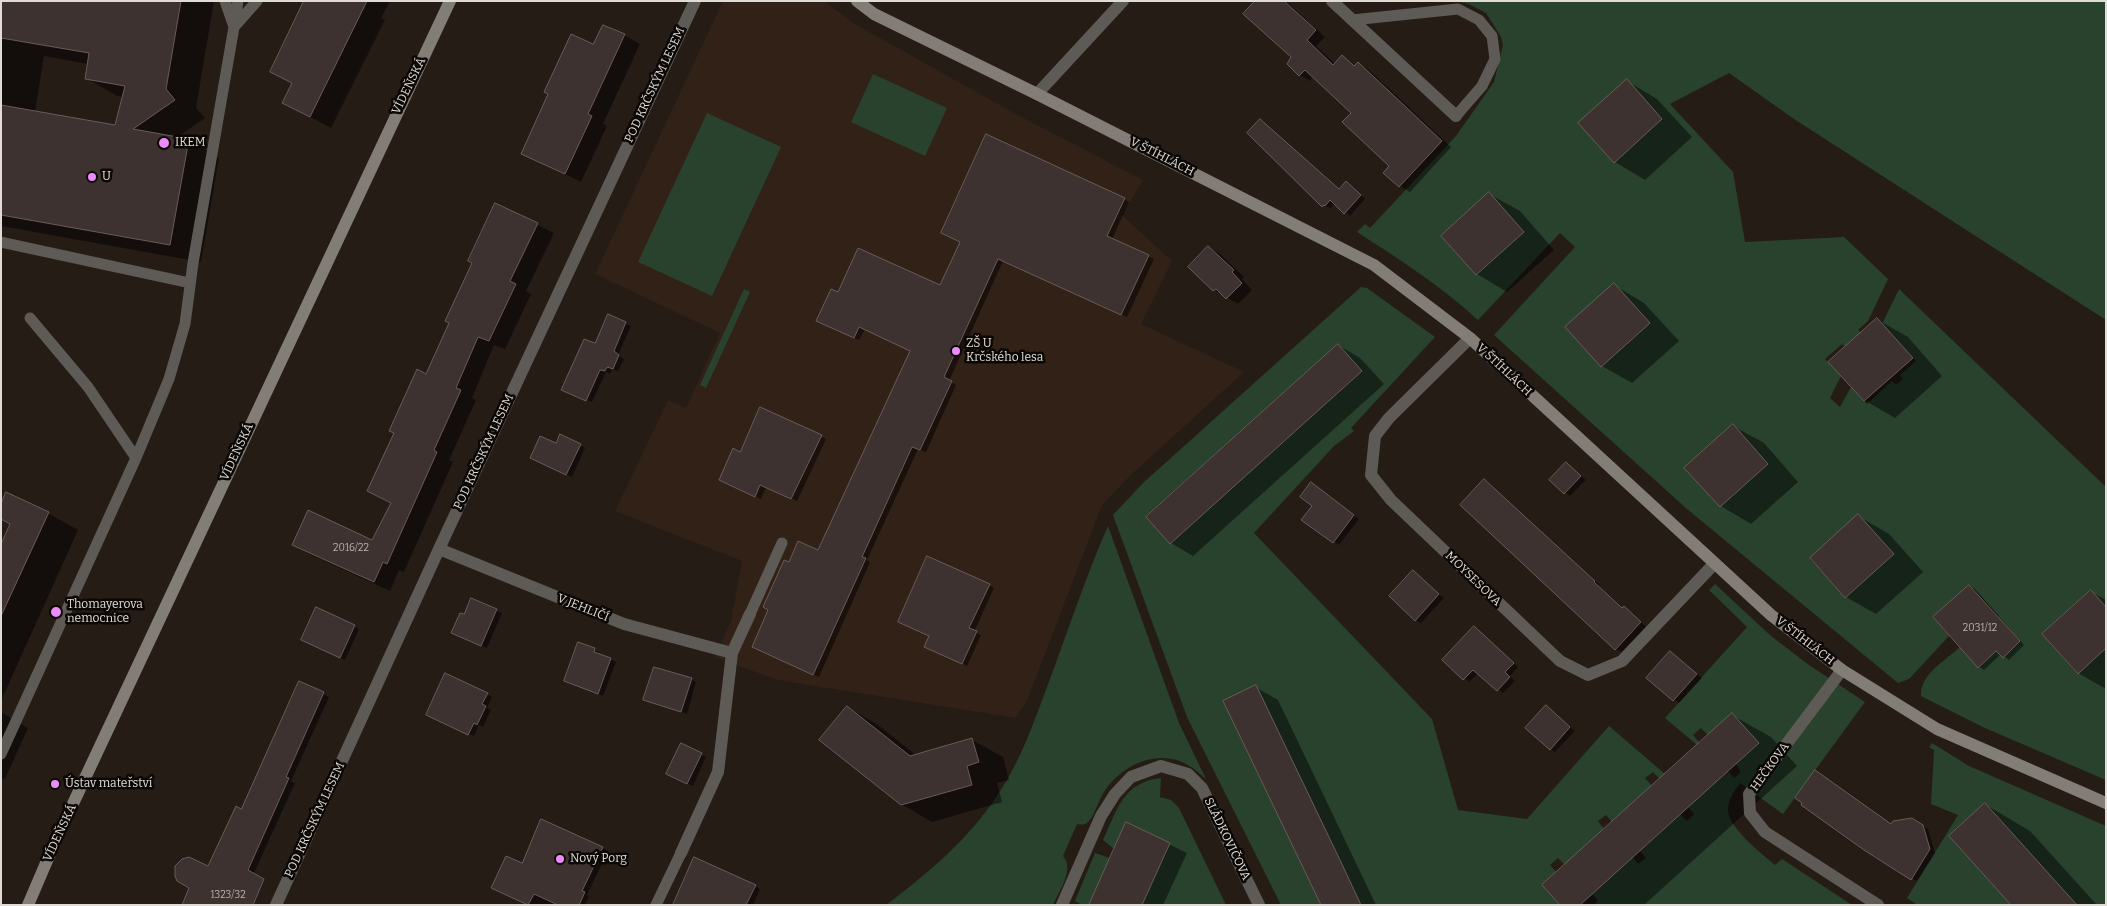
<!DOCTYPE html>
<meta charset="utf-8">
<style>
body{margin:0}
#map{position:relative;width:2107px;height:906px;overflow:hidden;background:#251c15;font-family:Bitter,serif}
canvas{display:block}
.frame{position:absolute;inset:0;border:2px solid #e1dbd6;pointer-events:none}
</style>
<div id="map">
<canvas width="2107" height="906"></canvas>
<div class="frame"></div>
</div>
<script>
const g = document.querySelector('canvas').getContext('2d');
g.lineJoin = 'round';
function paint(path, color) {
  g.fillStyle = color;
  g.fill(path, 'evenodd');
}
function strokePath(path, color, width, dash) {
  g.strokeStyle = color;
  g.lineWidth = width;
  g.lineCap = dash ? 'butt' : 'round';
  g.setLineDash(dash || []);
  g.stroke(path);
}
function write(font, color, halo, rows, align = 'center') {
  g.font = font + ' Bitter,serif';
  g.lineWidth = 5;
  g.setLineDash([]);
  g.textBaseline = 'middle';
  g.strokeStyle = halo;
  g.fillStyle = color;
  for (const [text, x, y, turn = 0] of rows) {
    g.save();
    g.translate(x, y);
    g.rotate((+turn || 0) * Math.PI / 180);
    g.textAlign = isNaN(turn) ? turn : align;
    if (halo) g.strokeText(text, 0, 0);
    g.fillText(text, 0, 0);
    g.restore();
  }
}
const education = new Path2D(`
 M723,1H824L855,24L1014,113L1143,180L1122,215L1172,261L1141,324L1240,370L1243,373L1133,473L1102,505L1027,701L1016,718L777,680L715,657L731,621L742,561L615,511L668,400L686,408L720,333L595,274Z`);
const green = new Path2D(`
 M1456,1H2106V320L1794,119L1729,73L1670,104L1733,172L1745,242L1844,237L1888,279L1868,321L1858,330L1861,333L1845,347L1842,344L1825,359L1841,376L1830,398L1840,407L1851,387L1867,404L1892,381L1896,385L1903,379L1900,375L1916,361L1882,324L1899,289L2106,487V607L2090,590L2042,634L2077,674L2106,648V780L1985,728L1921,696C1920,674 1945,661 1960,647L1978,668L1996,651L2003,658L2019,643L1998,617L1999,616L1970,585L1933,617L1949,636L1909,679L1898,683L1687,509L1494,335L1575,247L1560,233L1478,320C1441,286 1399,259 1357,232L1365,224L1370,228L1456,136L1494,82L1503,45L1501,37L1486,13L1469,4ZM1627,80L1662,119L1614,163ZM1489,192L1524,232L1476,275L1441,236ZM1733,424L1768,464L1720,507L1684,468ZM1858,515L1845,598L1810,559Z
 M873,74L947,108L925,156L851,122Z
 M707,113L781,147L712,296L638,262Z
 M1361,287L1367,288L1435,337L1351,428L1354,431L1334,446L1254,533L1432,719L1458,810L1527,819L1609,726L1665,774L1660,779L1653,772L1645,778L1652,786L1612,822L1606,815L1598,821L1604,829L1565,865L1558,858L1550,865L1556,872L1542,885L1560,905H1361L1255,686L1223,701L1321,905H1281L1187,717L1113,515L1143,483ZM1338,344L1362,371L1170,544L1146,516Z
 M744,289L750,292L706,388L700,385Z
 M1108,526L1179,723L1206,779C1197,771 1189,764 1177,760C1149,752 1119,768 1104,792C1099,799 1094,817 1088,822C1085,825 1081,825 1077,824L1063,856C1075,869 1059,891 1053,905H886C927,874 968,840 997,796C1021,761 1035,719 1050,679C1069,628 1086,576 1108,526Z
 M1715,584L1771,636L1809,665L1865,702L1783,814L1740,783C1734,791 1729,798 1728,808C1726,826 1762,854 1775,865L1782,859L1852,905H1594L1598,900L1592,894L1633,857L1638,864L1646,858L1640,851L1680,814L1687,821L1694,814L1688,807L1728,771L1734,778L1741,772L1736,764L1759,743L1708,735L1701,728L1693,735L1700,743L1697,745L1665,718L1747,627L1709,590Z
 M1932,743L1969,766L2106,826V905H2077L1985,803L1949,836L2011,905H1917L1907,898L1958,815L1931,804L1934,750L1929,747Z
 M1161,778L1160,797L1171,800L1179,808L1226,905H1142L1170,843L1126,823L1114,849L1103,840C1117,810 1123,782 1161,778Z
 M1095,853L1110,858L1090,905H1082L1075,901Z`);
const shadow = new Path2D(`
 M1,1H214L196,108L205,118L176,138L189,140L219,158L201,262L1,226ZM44,56L88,64L86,78L117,96L123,97L116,127L35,112Z
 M306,1H390L381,18L385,20L331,128L283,103L293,84L271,71Z
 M1256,1H1286L1325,37L1316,46L1335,64L1342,56L1356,66L1358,63L1368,69L1451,147L1410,192L1400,186L1391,166L1352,113L1314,76L1310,81L1300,75L1288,64L1293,57Z
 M624,35L640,44L603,124L607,126L581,182L523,153L594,46Z
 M1627,81L1657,99L1692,137L1645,180L1615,162Z
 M1260,121L1340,189L1346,183L1365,199L1350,216L1335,203L1331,208L1323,206Z
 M1489,194L1520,211L1554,250L1507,292L1477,274L1442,236Z
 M1124,199L1129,202L1112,239L1154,259L1127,317L1003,261L949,381L956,385L926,452L918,449L867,560L870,562L819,677L759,650L790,564L818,551L912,351L865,329L859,340L823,323L839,294L941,287L962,242Z
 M496,204L554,233L526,291L531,294L505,349L494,345L472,398L476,400L449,460L453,462L404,572L399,570L390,591L309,554L293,545L373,541L397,505L369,491L451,323Z
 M1209,247L1220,254L1244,277L1242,279L1252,290L1238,304L1214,290L1190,267Z
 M1614,285L1644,303L1679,341L1632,383L1602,366Z
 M609,316L631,326L618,355L624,359L618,371L612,369L610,374L606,372L592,402L566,391L595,345Z
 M1878,320L1908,337L1942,376L1895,418L1864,400Z
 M1338,345L1360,358L1384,384L1193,556L1171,543Z
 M1733,426L1764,443L1798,482L1751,524L1721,506Z
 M821,436L826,439L797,501L766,487L761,499L725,483L741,453Z
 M557,445H580L585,448L572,477L537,461Z
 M1566,463L1586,480L1570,496L1551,480Z
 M1485,481L1491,485L1600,585L1599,586L1623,608L1630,611L1646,627L1622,652L1615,649Z
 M1316,487L1359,519L1339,545L1303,520L1314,505Z
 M48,513L78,530L1,701V547Z
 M1858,516L1889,534L1923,572L1876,614L1846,597Z
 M1413,571L1444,598L1421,623L1416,620Z
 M989,585L994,588L974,632L981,635L967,666L931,649L930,636Z
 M1969,586L1975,589L2024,645L2009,660L2001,654L1984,670L1979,667L1935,617Z
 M2091,592L2106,600V689L2078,673Z
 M471,599L502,613L487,648L458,635Z
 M354,626L359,629L345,660L308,642Z
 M1474,627L1518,667L1510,676L1515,681L1503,693L1478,673L1469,682L1444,660Z
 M594,650L600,653L599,655L616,662L603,696L566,681Z
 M1670,652L1702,678L1679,703L1648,677Z
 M691,679L696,682L687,714L645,700Z
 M300,682L329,697L291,781L295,783L249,884L209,867L242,810Z
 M1255,687L1278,700L1376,905H1322Z
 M487,694L492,697L487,708L491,710L483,727L479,725L474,736L433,718Z
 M847,707L878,725L916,755L972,740L1003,757L1009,780L997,783L1002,802L932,822L901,804Z
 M1546,707L1575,731L1555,752L1550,749Z
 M1,712L28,728L5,779L1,778Z
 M1732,715L1771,737L1797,766L1644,905H1561Z
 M701,754L706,757L693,786L673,777Z
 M1804,803L1891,826L1912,819L1928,829L1935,853L1917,881L1865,849Z
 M1986,805L2030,831L2097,905H2013Z
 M1127,824L1187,853L1163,905H1092Z
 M602,848L608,851L587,895L589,896L585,905H530L498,890L522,865Z
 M755,886L760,889L753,905H674Z`);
const building = new Path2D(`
 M1,1H181L166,89L175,100L133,129L189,139L170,245L1,215V105L115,125L125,86L85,79L89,53L1,38Z
 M304,1H367L310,117L282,103L292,83L270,72Z
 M1255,1H1284L1316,30L1307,40L1333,65L1342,55L1354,66L1358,62L1442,141L1399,187L1383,173L1389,166L1342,122L1351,113L1305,70L1299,76L1287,64L1291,57L1243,14Z
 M603,25L625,34L588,114L592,116L565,174L521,154L548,94L544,92L571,34L593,44Z
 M1627,79L1662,119L1614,163L1578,123Z
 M1260,119L1339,189L1346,181L1361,195L1344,214L1330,200L1325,206L1324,205L1322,207L1247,133Z
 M986,134L1125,198L1107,236L1149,255L1121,315L998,259L944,377L952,381L920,450L912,447L862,557L866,558L813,675L752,647L768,610L763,607L784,560L789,562L798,541L818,550L910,351L859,327L854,338L816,321L831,289L838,292L858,248L940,285L960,242L941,233Z
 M1489,192L1524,232L1476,275L1441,236Z
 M495,203L538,223L510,281L516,284L489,341L478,337L456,388L461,390L434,450L437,452L387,564L383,562L374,582L292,545L308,510L372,540L391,503L367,491L394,433L389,431L417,369L426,374L449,323L445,321L472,263L468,261Z
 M1208,246L1234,270L1232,272L1242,283L1226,299L1216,289L1213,291L1188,267Z
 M1614,283L1650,323L1601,367L1565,327Z
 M608,314L626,322L614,351L619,355L613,369L607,367L605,371L600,370L586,401L561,390L584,339L595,343Z
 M1877,318L1913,358L1864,401L1828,362Z
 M1338,344L1362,371L1170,544L1146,517Z
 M760,407L822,435L791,499L760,485L755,497L719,480L733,448L740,452Z
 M1733,424L1768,464L1720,507L1684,468Z
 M560,434L581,444L566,475L530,458L540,436L556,443Z
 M1566,462L1581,476L1564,494L1549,480Z
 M1484,479L1595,581L1594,582L1622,608L1624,606L1641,622L1615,650L1460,505Z
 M1311,482L1354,515L1333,543L1301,520L1312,506L1300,497Z
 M6,492L49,512L1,616V544L10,524L1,519V504Z
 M1858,514L1894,554L1845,598L1810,558Z
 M927,556L990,584L969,628L977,631L962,664L924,647L929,636L898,622Z
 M1413,570L1439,594L1415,621L1389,596Z
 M1969,585L2020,641L2003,658L1996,651L1978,668L1933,617Z
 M2091,590L2106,607V648L2078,674L2042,634Z
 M471,598L497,609L481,646L451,633L460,613L464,614Z
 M316,607L355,625L340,658L301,640Z
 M1474,626L1514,663L1505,672L1510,677L1497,691L1473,670L1463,680L1442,660Z
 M578,642L595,648L594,652L611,658L598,694L564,681Z
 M1670,651L1697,674L1673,701L1646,678Z
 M654,667L692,678L681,712L643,700Z
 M445,673L488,693L482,704L486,706L477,725L474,723L468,735L426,715Z
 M299,681L324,692L286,777L289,778L248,870L264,879L253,905H182L189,888L177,881L175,876V866L182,859L189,857L208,866L236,806L241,809Z
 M1256,685L1340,860L1361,905H1321L1223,701Z
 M1546,705L1570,727L1550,750L1525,728Z
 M847,706L910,756L972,738L979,762L967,766L972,785L901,805L819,740Z
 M1732,713L1759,743L1580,905H1560L1542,885Z
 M681,743L702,753L687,784L666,774Z
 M1815,770L1891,824L1893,821L1912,818L1923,825L1930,849L1911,880L1864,850L1801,805L1802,803L1795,798Z
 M1985,803L2077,905H2011L1949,836Z
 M541,819L603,847L582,891L585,892L579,905H558L534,894L528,905L491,888L506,856L522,863Z
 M1126,822L1170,843L1142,905H1089Z
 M694,857L756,885L746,905H673Z`);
const lane = new Path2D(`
 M225,1L234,27
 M1352,20L1458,9L1479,20L1492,36L1495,59L1482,86L1456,116
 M234,27L238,1
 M1,242L190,283
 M30,318L88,387L136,458
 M750,614L782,543
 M1,754L136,458L169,379L185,324L193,263L234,27L257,1
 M656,905L681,853`);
const street = new Path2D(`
 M1332,1L1456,116
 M1037,94L1123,1
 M1470,338L1389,418L1375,436L1371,475L1391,500L1560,661L1588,675L1622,661L1714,564
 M439,549L624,624L732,653
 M1842,670L1749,794L1750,813L1765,832L1878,905
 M681,853L718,772L732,653L750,614
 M276,905L439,549L695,1
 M1062,905L1101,816L1115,794L1131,777L1161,766L1188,774L1202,788L1259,905`);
const secondary = new Path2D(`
 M857,1L874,14L1037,94L1374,265L1470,338L1771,615L1842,670L1937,729L2106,803
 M28,905L55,842L450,1`);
const markers = [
 [164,143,6,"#ec8cfb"],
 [92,177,5,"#ec8cfb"],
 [956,351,5,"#ec8cfb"],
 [56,612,6,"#ec8cfb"],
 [55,784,5,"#ec8cfb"],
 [560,859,5,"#ec8cfb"]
];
const numberNames = [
 ["2016/22",351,548],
 ["2031/12",1980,628],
 ["1323/32",228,895]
];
const streetNames = [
 ["POD KRČSKÝM LESEM",655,85,-65],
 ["VÍDEŇSKÁ",409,86,-64],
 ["V ŠTÍHLÁCH",1162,157,27],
 ["V ŠTÍHLÁCH",1504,370,43],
 ["VÍDEŇSKÁ",237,452,-65],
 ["POD KRČSKÝM LESEM",484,452,-65],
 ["MOYSESOVA",1473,579,44],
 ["V JEHLIČÍ",583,608,22],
 ["V ŠTÍHLÁCH",1805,641,38],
 ["HEČKOVA",1770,767,-54],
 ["POD KRČSKÝM LESEM",315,820,-65],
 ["VÍDEŇSKÁ",60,833,-65],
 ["SLÁDKOVIČOVA",1227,839,64]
];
const poiNames = [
 ["IKEM",175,143],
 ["U",102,177],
 ["ZŠ U",966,344],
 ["Krčského lesa",966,358],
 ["Thomayerova",67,605],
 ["nemocnice",67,619],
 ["Ústav mateřství",65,784],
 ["Nový Porg",570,859]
];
paint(education, '#312117');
paint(green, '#29422e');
paint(shadow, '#0007');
paint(building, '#3e3230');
strokePath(building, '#695b59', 1);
strokePath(lane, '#5e5b56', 11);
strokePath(street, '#5e5b56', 12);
strokePath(secondary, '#827d76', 12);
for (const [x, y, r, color] of markers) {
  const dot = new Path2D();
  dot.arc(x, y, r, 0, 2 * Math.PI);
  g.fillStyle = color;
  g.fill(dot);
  strokePath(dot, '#0b0705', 2);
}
write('10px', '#b8b1ac', null, numberNames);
write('12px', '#e1dbd6', '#0b0705', streetNames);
write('12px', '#e1dbd6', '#0b0705', poiNames, 'left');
</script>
